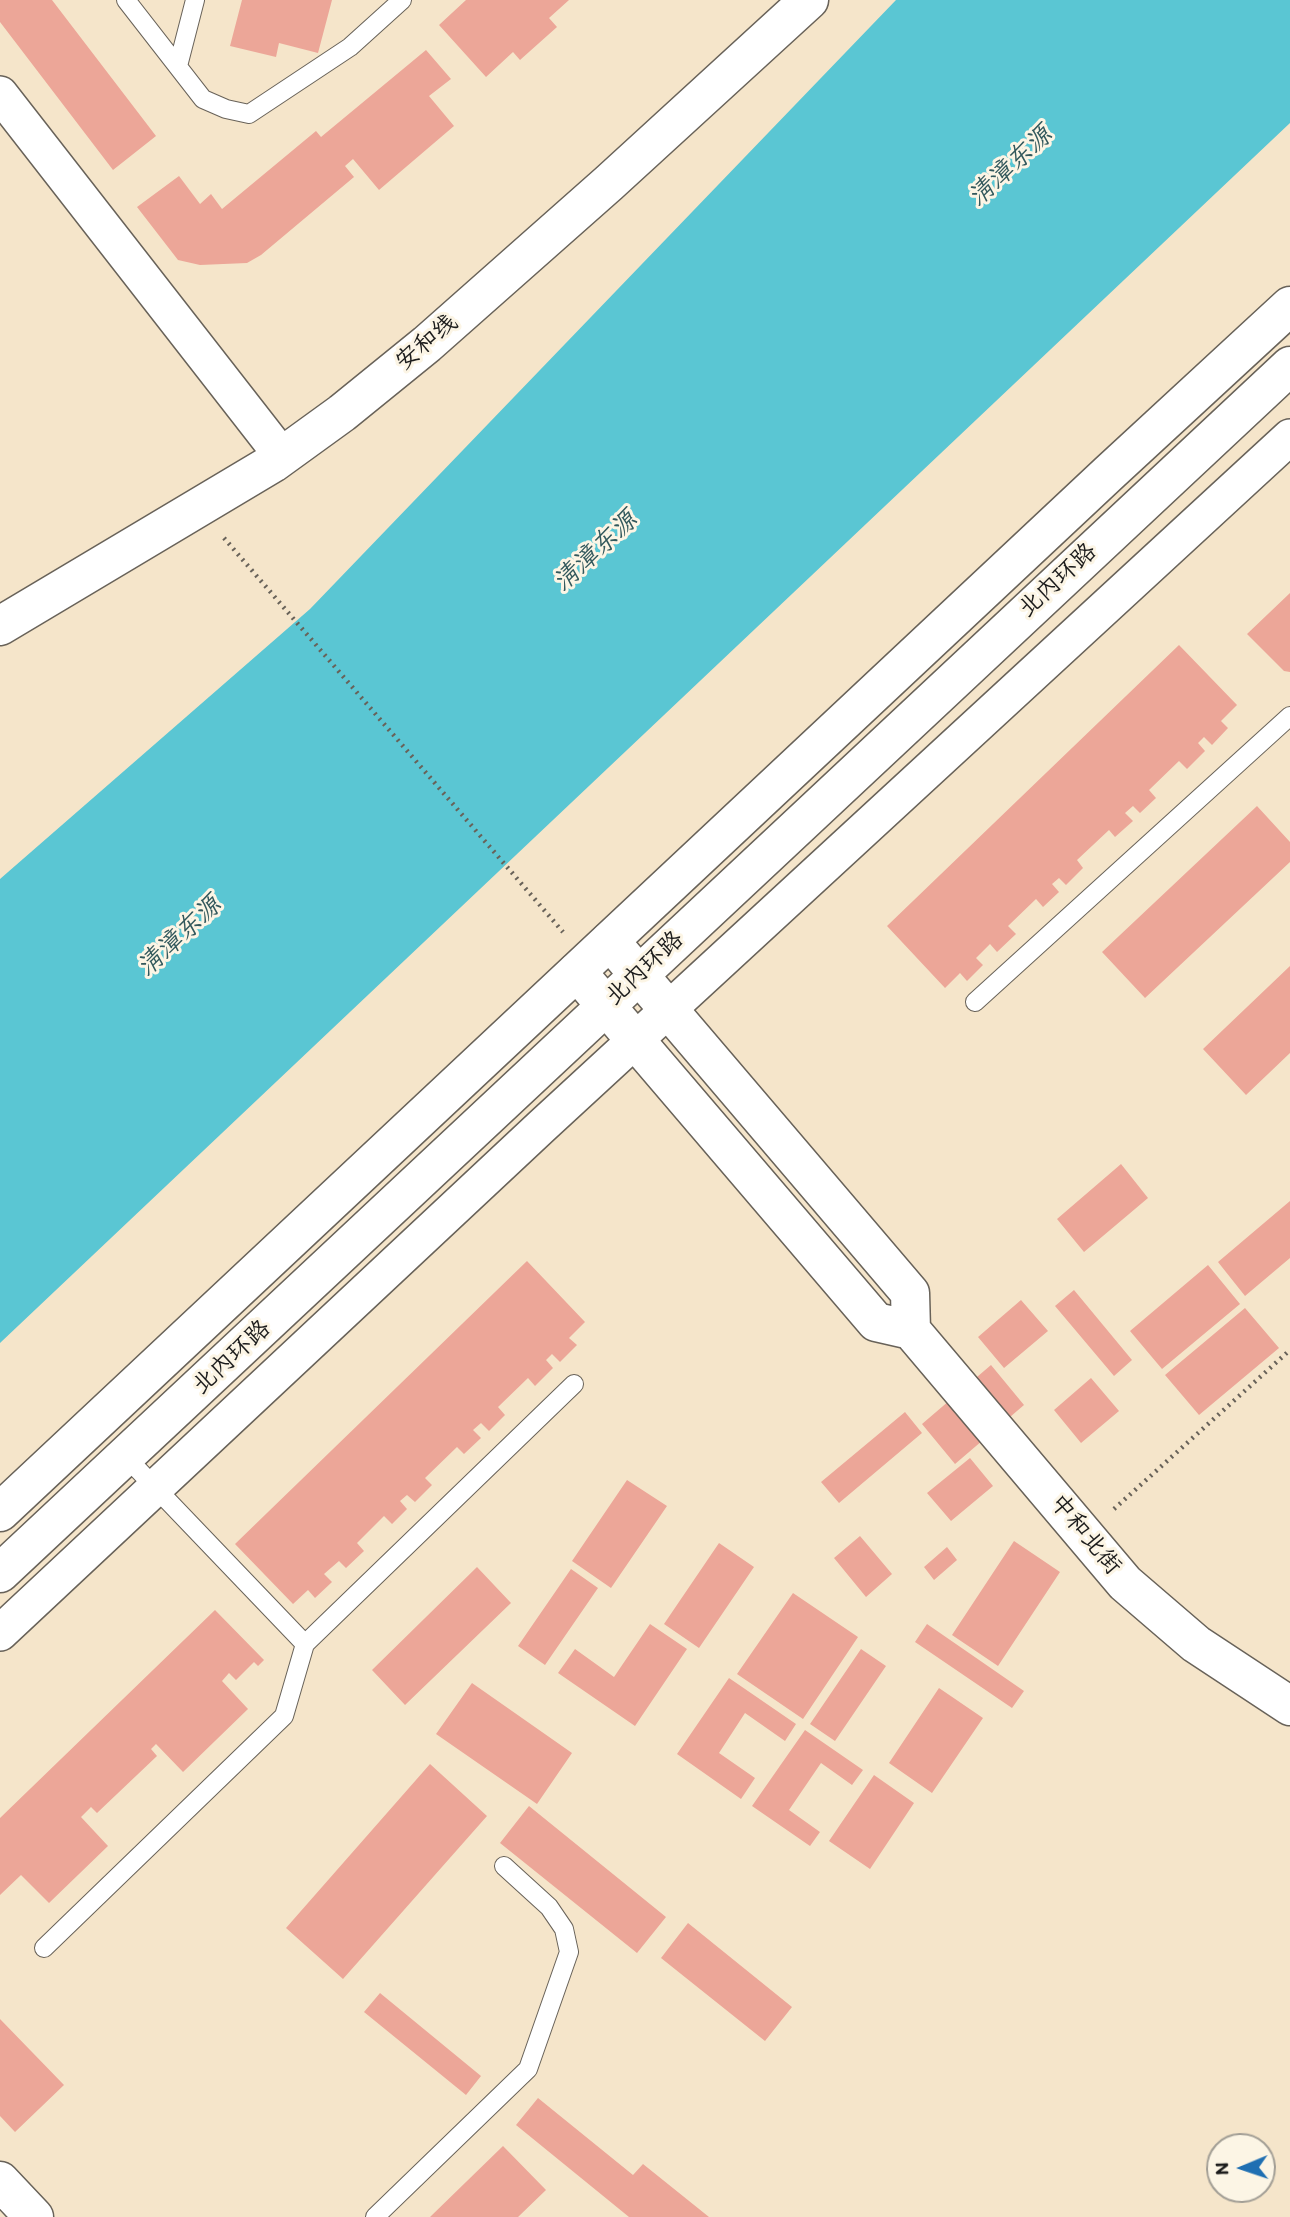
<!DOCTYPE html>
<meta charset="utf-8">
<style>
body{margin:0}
#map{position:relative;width:1290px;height:2217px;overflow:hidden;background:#f5e5ca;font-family:Itim,sans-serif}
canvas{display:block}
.north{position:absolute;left:1206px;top:2133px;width:70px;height:70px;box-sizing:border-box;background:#fcf5e5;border:2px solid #a29e95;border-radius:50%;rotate:268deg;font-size:19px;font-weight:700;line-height:28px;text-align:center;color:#1c1c1c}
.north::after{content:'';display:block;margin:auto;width:24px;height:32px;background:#1f6fb2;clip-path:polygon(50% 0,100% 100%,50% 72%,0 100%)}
</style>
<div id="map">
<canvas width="1290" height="2217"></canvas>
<div class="north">N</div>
</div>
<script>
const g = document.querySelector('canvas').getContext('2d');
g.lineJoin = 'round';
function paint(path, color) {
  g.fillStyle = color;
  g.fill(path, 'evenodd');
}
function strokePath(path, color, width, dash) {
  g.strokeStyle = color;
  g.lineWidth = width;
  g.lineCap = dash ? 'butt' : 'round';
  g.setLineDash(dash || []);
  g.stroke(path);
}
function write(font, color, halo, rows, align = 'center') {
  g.font = font + ' Itim,"LXGW WenKai TC",sans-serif';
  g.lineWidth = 6;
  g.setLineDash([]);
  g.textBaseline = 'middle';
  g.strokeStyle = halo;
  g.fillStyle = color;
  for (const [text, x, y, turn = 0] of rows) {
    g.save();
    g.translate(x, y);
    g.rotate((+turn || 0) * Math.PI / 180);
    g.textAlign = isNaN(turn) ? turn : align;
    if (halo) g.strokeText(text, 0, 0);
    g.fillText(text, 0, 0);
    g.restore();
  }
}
const water = new Path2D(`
 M896,0H1290V123L0,1343V879L310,609Z`);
const building = new Path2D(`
 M0,0H52L156,136L113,170L0,22Z
 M242,0H332L318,53L279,43L276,57L230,46Z
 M466,0H569L549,18L557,27L520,60L513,52L486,77L439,25Z
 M426,50L451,79L429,96L454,126L379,190L353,159L345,166L354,177L261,255L247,263L200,265L178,260L137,207L179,176L200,204L211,194L222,209L316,131L321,137Z
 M1290,593V672L1284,671L1247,634Z
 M1179,645L1237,705L1221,721L1228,728L1212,745L1204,737L1198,743L1205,751L1187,769L1179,761L1149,790L1156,798L1140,813L1133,806L1125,813L1133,821L1115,837L1109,830L1077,860L1083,868L1066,885L1059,878L1052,884L1059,892L1043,907L1036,899L1008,926L1016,934L997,952L990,944L976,958L983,965L967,981L960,973L945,988L887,926Z
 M1257,806L1290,842V862L1145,998L1102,952Z
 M1290,966V1053L1246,1095L1203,1049Z
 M1121,1164L1148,1198L1084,1252L1057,1219Z
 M1290,1201V1258L1245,1296L1218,1262Z
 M527,1261L585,1322L569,1338L577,1345L560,1362L552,1354L546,1360L553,1368L535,1386L528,1378L498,1407L505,1415L489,1431L481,1423L473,1430L481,1438L464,1454L457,1447L425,1478L432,1485L415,1502L407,1495L400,1501L407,1509L392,1524L384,1516L357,1543L364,1551L346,1568L339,1561L324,1574L332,1582L315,1598L308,1590L293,1604L235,1544Z
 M1208,1265L1240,1304L1162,1369L1130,1331Z
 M1074,1290L1132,1360L1114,1376L1055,1306Z
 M1021,1300L1048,1331L1004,1368L978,1337Z
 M1245,1308L1279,1348L1199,1415L1165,1375Z
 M991,1365L1024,1405L955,1464L922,1424Z
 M1091,1378L1119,1411L1081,1443L1054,1410Z
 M905,1412L922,1433L839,1503L821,1482Z
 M970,1458L993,1486L951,1521L927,1493Z
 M627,1480L667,1506L611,1588L572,1561Z
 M860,1536L892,1574L866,1597L834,1558Z
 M1014,1541L1060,1572L998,1666L952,1635Z
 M719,1543L754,1567L699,1648L664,1624Z
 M947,1547L957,1560L934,1580L924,1567Z
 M477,1567L511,1603L405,1705L372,1670Z
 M571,1569L598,1588L545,1665L518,1646Z
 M793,1593L858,1637L803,1719L737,1674Z
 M215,1610L264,1660L258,1666L254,1662L236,1680L229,1673L222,1681L248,1709L183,1772L156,1744L151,1749L157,1756L97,1813L91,1807L81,1817L108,1846L49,1903L21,1875L0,1895V1818Z
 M650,1624L687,1649L635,1726L558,1673L575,1649L614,1677Z
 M927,1624L1024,1691L1012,1708L915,1642Z
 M861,1649L886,1666L835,1741L810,1724Z
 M729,1678L796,1724L785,1741L745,1713L719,1753L755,1778L741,1799L677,1754Z
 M472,1683L572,1753L537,1804L436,1734Z
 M939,1688L983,1718L932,1793L889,1763Z
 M805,1730L863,1770L852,1785L821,1763L789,1810L820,1832L810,1846L752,1806Z
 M430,1764L487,1816L343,1979L286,1928Z
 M874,1775L914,1803L870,1869L829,1841Z
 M529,1806L666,1917L637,1953L500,1843Z
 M688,1923L792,2007L765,2041L661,1958Z
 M380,1993L481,2076L466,2095L364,2012Z
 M0,2019L64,2085L15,2132L0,2116Z
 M538,2098L633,2175L643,2164L709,2217H629L516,2125Z
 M503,2146L546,2190L518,2217H430Z`);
const path = new Path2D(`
 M224,538L563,932
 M1114,1509L1290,1350`);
const service = new Path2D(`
 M126,0L203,99L226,109L249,114L350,47L402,0
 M178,66L195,0
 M975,1002L1290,716
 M125,1456L305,1644
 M44,1948L284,1716L305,1644L574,1384
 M375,2217L528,2069L569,1952L564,1929L549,1907L504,1866`);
const minor = new Path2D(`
 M0,94L282,456
 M0,1633L542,1126L1290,437`);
const tertiary = new Path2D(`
 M610,941L910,1293L911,1330
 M577,972L876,1322L911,1330
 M911,1330L1125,1583L1196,1644L1290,1706`);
const secondary = new Path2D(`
 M0,626L273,463L342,413L427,344L609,183L809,0
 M0,1512L1109,473L1290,306
 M0,1573L1290,366
 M0,2181L34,2217`);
const streetNames = [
 ["安和线",427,343,-40],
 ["北内环路",1058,581,-43],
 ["北内环路",645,969,-43],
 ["北内环路",232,1358,-43],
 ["中和北街",1085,1535,50]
];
const waterNames = [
 ["清漳东源",1011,167,-43],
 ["清漳东源",596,552,-43],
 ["清漳东源",180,937,-43]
];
paint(water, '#5ac6d3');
paint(building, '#eca698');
strokePath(service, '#686259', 20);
strokePath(minor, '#686259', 38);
strokePath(tertiary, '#686259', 41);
strokePath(secondary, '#686259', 41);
strokePath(path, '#686259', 4.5, [2, 5]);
strokePath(service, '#fff', 18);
strokePath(minor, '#fff', 35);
strokePath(tertiary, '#fff', 38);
strokePath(secondary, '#fff', 38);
write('24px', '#1c1c1c', '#fcf5e5', streetNames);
write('italic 26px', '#32585c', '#fcf5e5', waterNames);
</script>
